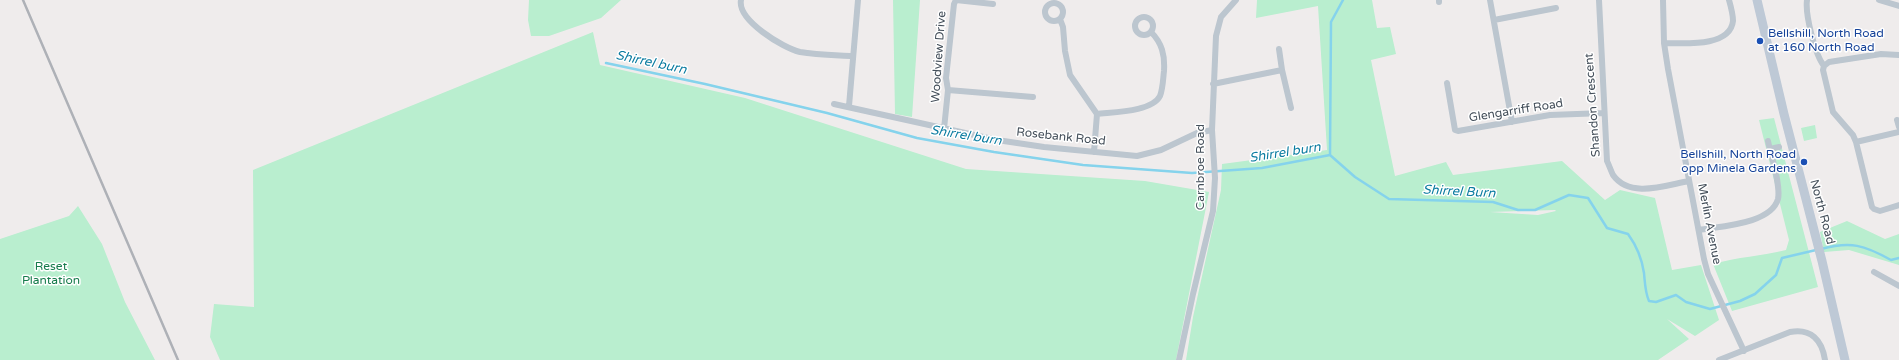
<!DOCTYPE html>
<style>
body{margin:0}
canvas{display:block;background:#efecec}
</style>
<canvas width="1899" height="360"></canvas>
<script>
const g = document.querySelector('canvas').getContext('2d');
g.lineJoin = 'round';
function paint(path, color) {
  g.fillStyle = color;
  g.fill(path, 'evenodd');
}
function strokePath(path, color, width, dash) {
  g.strokeStyle = color;
  g.lineWidth = width;
  g.lineCap = dash ? 'butt' : 'round';
  g.setLineDash(dash || []);
  g.stroke(path);
}
function write(font, color, halo, rows, align = 'center') {
  g.font = font + ' "Varela Round",sans-serif';
  g.lineWidth = 3;
  g.setLineDash([]);
  g.textBaseline = 'middle';
  g.strokeStyle = halo;
  g.fillStyle = color;
  for (const [text, x, y, turn = 0] of rows) {
    g.save();
    g.translate(x, y);
    g.rotate((+turn || 0) * Math.PI / 180);
    g.textAlign = isNaN(turn) ? turn : align;
    if (halo) g.strokeText(text, 0, 0);
    g.fillText(text, 0, 0);
    g.restore();
  }
}
const green = new Path2D(`
 M529,0H621L601,18L549,36H531L528,20Z
 M893,0H920L912,117L895,114Z
 M1257,0H1372L1377,28L1390,27L1396,54L1371,60L1395,176L1446,162L1453,175L1562,161L1605,200L1620,190L1655,198L1672,270L1701,265L1719,320L1695,336L1667,319L1689,339L1658,360H1186L1193,317L1221,190L1222,164L1327,150L1318,6L1256,18ZM1555,210L1556,211L1538,215L1490,212L1390,215Z
 M593,32L600,65L745,98L966,169L1145,181L1209,192L1176,360H220L210,337L214,304L254,307L253,170Z
 M1774,118L1818,287L1732,311L1713,264C1737,257 1762,256 1786,250L1789,240L1759,120Z
 M1815,125L1817,138L1804,141L1801,128Z
 M78,206L102,244L125,302L155,360H0V239L69,216Z
 M1847,221L1885,239L1899,234V265L1849,250L1824,252L1820,232Z`);
const stream = new Path2D(`
 M1343,0L1331,22L1330,155L1355,177L1389,199L1493,202L1518,210H1535L1569,195L1588,198L1607,228L1628,234C1636,245 1642,259 1644,273C1645,283 1645,292 1649,301L1656,302L1676,295L1686,302L1710,309L1740,301L1755,294L1776,275L1782,258L1816,250
 M606,63L705,84L827,113L917,138L994,152L1083,165L1192,173L1262,168L1330,155
 M1821,249C1851,241 1864,245 1891,260L1899,258`);
const minor = new Path2D(`
 M741,0C737,20 783,48 800,52C817,55 835,55 853,56
 M1439,0V2
 M1490,0L1512,122
 M1599,0L1607,161C1609,165 1611,171 1613,175C1630,199 1666,185 1689,181
 M1663,0L1664,43L1668,69L1704,259L1708,274L1744,351
 M1807,0C1805,14 1815,55 1824,66
 M1879,0L1899,6
 M1045 12a9 9 0 1 1 18 0a9 9 0 1 1-18 0Z
 M1135 26a9 9 0 1 1 18 0a9 9 0 1 1-18 0Z
 M1060,19L1063,27L1065,51L1070,75L1097,114
 M1494,20L1556,8
 M1664,43C1682,43 1730,48 1733,21C1733,14 1731,7 1729,0
 M1899,55L1881,54L1829,62L1824,66L1823,70L1833,112L1853,135L1856,142L1872,207L1874,209L1880,211L1899,205
 M1282,70L1291,108
 M1447,83L1455,130L1458,131L1550,115L1604,113
 M1213,84L1282,70L1279,49
 M948,90L1033,97
 M834,104L997,140L1044,147L1137,156L1161,150L1197,133L1212,130
 M849,106L858,0
 M1897,120L1899,127
 M944,129L948,90L946,78L954,4L956,0L993,4
 M1856,142L1899,132
 M1770,149L1779,147
 M1094,152L1097,114C1113,112 1152,112 1160,96C1163,88 1163,79 1164,71C1165,55 1162,43 1151,32
 M1699,230C1721,226 1771,224 1778,199C1781,185 1771,156 1768,141
 M1874,272L1899,286
 M1179,360L1193,294L1213,211L1215,178L1212,130L1216,36L1221,17L1236,0
 M1719,360L1790,332C1811,328 1822,340 1825,360`);
const secondary = new Path2D(`
 M1757,0L1784,114L1822,261L1845,360`);
const rail = new Path2D(`
 M23,0L178,360`);
const markers = [
 [1760,41,4,"#1a4fb4"],
 [1804,162,4,"#1a4fb4"]
];
const transitNames = [
 ["Bellshill, North Road",1768,34],
 ["at 160 North Road",1768,48],
 ["Bellshill, North Road",1796,155,"right"],
 ["opp Minela Gardens",1796,169,"right"]
];
const streetNames = [
 ["Woodview Drive",939,57,-86],
 ["Shandon Crescent",1593,105,-94],
 ["Glengarriff Road",1516,111,-9],
 ["Rosebank Road",1061,137,6],
 ["Carnbroe Road",1201,167,-90],
 ["North Road",1822,212,75],
 ["Merlin Avenue",1709,224,79]
];
const parkNames = [
 ["Reset",51,267],
 ["Plantation",51,281]
];
const waterNames = [
 ["Shirrel burn",651,63,12],
 ["Shirrel burn",966,136,9],
 ["Shirrel burn",1285,153,-9],
 ["Shirrel Burn",1459,192,3]
];
paint(green, '#b9eecf');
strokePath(stream, '#85d3ec', 2.5);
strokePath(minor, '#bcc6cf', 6);
strokePath(secondary, '#bec9d6', 9);
strokePath(rail, '#aeb1b7', 2.5);
for (const [x, y, r, color] of markers) {
  const dot = new Path2D();
  dot.arc(x, y, r, 0, 2 * Math.PI);
  g.fillStyle = color;
  g.fill(dot);
  strokePath(dot, '#fff', 1.5);
}
write('12px', '#164399', '#fff', transitNames, 'left');
write('12px', '#444f5a', '#fff', streetNames);
write('12px', '#157b4b', '#fff', parkNames);
write('italic 13px', '#0a7ba0', '#fff', waterNames);
</script>
